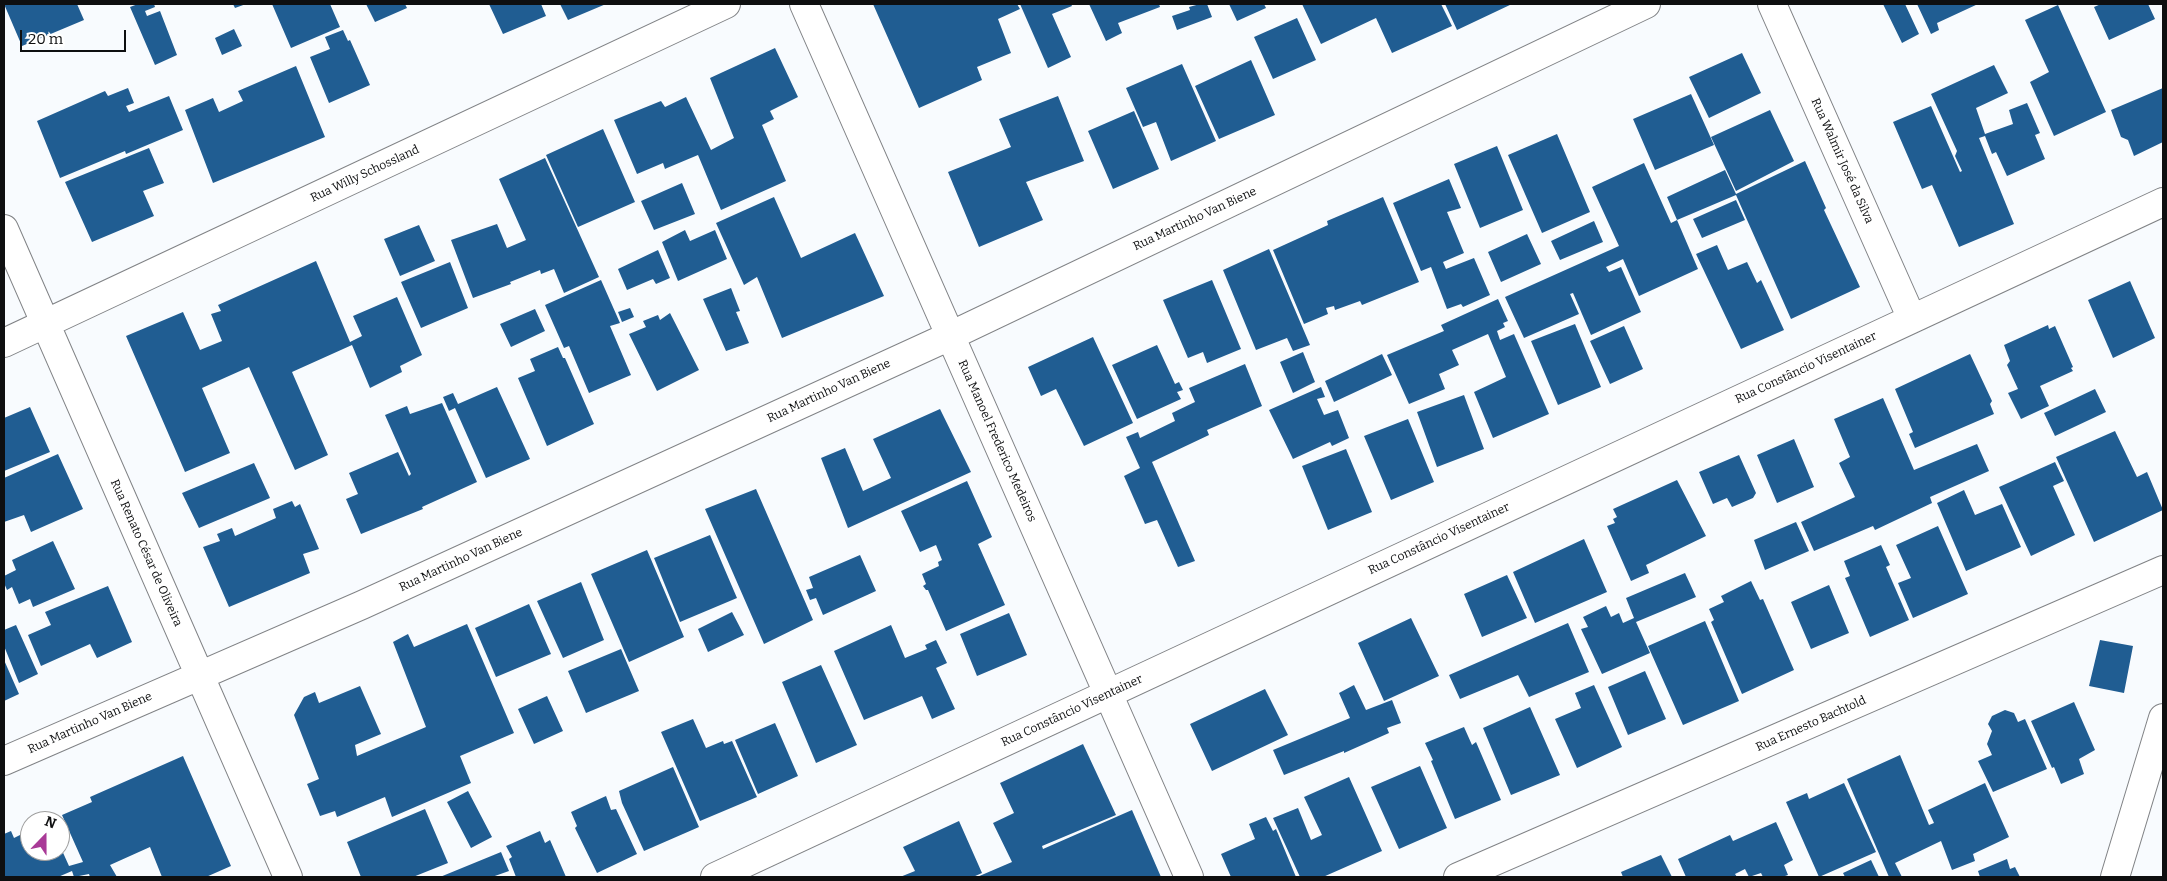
<!DOCTYPE html>
<meta charset="utf-8">
<style>
body{margin:0}
#map{position:relative;width:2167px;height:881px;overflow:hidden;background:#f8fbfe;font-family:Bitter,serif}
canvas{display:block}
.frame{position:absolute;inset:0;border:5px solid #0e0f10;pointer-events:none}
.north{position:absolute;left:20px;top:811px;width:50px;height:50px;box-sizing:border-box;background:#fff;border:1px solid #9f9f9f;border-radius:50%;rotate:22deg;font-size:14px;font-weight:700;line-height:20px;text-align:center;color:#0e0f10}
.north::after{content:'';display:block;margin:auto;width:18px;height:22px;background:#a93a97;clip-path:polygon(50% 0,100% 100%,50% 72%,0 100%)}
.scale{position:absolute;left:20px;top:30px;width:106px;height:22px;box-sizing:border-box;border:2px solid #0e0f10;border-top:0;padding-left:6px;font-size:15px;line-height:18px;white-space:nowrap;color:#0e0f10;-webkit-text-stroke:4px #fff;paint-order:stroke}
</style>
<div id="map">
<canvas width="2167" height="881"></canvas>
<div class="frame"></div>
<div class="north">N</div>
<div class="scale">20 m</div>
</div>
<script>
const g = document.querySelector('canvas').getContext('2d');
g.lineJoin = 'round';
function paint(path, color) {
  g.fillStyle = color;
  g.fill(path, 'evenodd');
}
function strokePath(path, color, width, dash) {
  g.strokeStyle = color;
  g.lineWidth = width;
  g.lineCap = dash ? 'butt' : 'round';
  g.setLineDash(dash || []);
  g.stroke(path);
}
function write(font, color, halo, rows, align = 'center') {
  g.font = font + ' Bitter,serif';
  g.lineWidth = 5;
  g.setLineDash([]);
  g.textBaseline = 'middle';
  g.strokeStyle = halo;
  g.fillStyle = color;
  for (const [text, x, y, turn = 0] of rows) {
    g.save();
    g.translate(x, y);
    g.rotate((+turn || 0) * Math.PI / 180);
    g.textAlign = isNaN(turn) ? turn : align;
    if (halo) g.strokeText(text, 0, 0);
    g.fillText(text, 0, 0);
    g.restore();
  }
}
const building = new Path2D(`
 M4,4H77L84,20L22,46Z
 M138,4H154L155,7L145,11L147,16L160,11L177,55L155,65L130,7Z
 M233,4H246L235,8Z
 M272,4H330L340,27L291,48Z
 M366,4H405L407,8L375,22Z
 M489,4H541L546,16L503,34Z
 M560,4H606L568,20Z
 M873,4H1017L1020,9L998,19L1011,53L977,67L982,80L919,108Z
 M1020,4H1071L1072,6L1052,14L1071,57L1048,68Z
 M1089,4H1159L1160,7L1118,23L1122,33L1106,41Z
 M1200,4H1207L1212,17L1177,30L1172,16L1190,10L1189,7Z
 M1229,4H1264L1266,8L1237,21Z
 M1302,4H1441L1452,26L1392,53L1376,18L1321,44Z
 M1445,4H1512L1457,30Z
 M1883,4H1905L1919,34L1902,43Z
 M1917,4H1978L1937,23L1939,30L1931,34Z
 M2101,4H2148L2155,19L2109,40L2094,7Z
 M2058,5L2106,112L2054,136L2030,82L2049,72L2025,20Z
 M1297,18L1316,60L1273,79L1254,37Z
 M234,29L242,46L222,55L215,38Z
 M343,30L348,41L350,40L370,85L329,103L310,57L330,49L325,37Z
 M775,48L798,97L770,111L774,119L762,125L786,181L721,210L698,155L667,168L665,169L663,163L637,174L614,120L661,101L665,107L686,97L711,150L734,138L710,78Z
 M1742,53L1761,93L1709,118L1689,77Z
 M1251,60L1275,115L1219,139L1195,86Z
 M1182,64L1216,141L1171,161L1156,122L1143,127L1126,88Z
 M1994,65L2008,93L1976,108L1985,134L2013,124L2009,110L2027,103L2040,133L2035,135L2045,159L2007,176L1996,152L1992,154L1985,136L1979,138L2014,224L1959,247L1932,185L1922,189L1893,122L1931,106L1960,172L1962,171L1955,156L1957,151L1931,94Z
 M296,66L325,137L213,183L185,110L213,98L219,112L243,101L238,91Z
 M128,88L134,103L126,106L129,112L169,96L183,130L126,154L125,151L60,178L37,121L105,91L108,96Z
 M2163,88V142L2134,156L2128,140L2121,137L2111,110Z
 M1691,94L1714,145L1655,170L1633,119Z
 M1058,96L1084,161L1026,182L1043,220L979,247L948,172L1011,147L999,119Z
 M1770,110L1794,161L1736,191L1711,137Z
 M1134,111L1159,169L1113,189L1088,131Z
 M603,129L635,202L578,227L546,155Z
 M1557,134L1590,212L1542,233L1508,155Z
 M1497,146L1523,210L1480,228L1454,164Z
 M149,148L164,183L143,191L154,216L92,242L65,182Z
 M545,158L599,277L564,293L554,269L541,274L540,270L510,282L511,284L473,298L451,240L497,224L507,248L526,240L499,179Z
 M1805,161L1826,208L1824,210L1860,287L1791,319L1736,195L1677,220L1667,197L1725,170L1736,194Z
 M1644,163L1671,223L1677,220L1698,269L1639,296L1623,259L1606,267L1609,272L1621,267L1641,312L1591,335L1573,293L1570,294L1579,314L1524,338L1505,297L1619,246L1592,187Z
 M1449,179L1461,208L1447,212L1464,253L1443,262L1446,269L1474,258L1490,295L1463,307L1461,304L1447,309L1431,267L1421,271L1393,203Z
 M682,183L695,214L654,230L641,201Z
 M774,197L801,258L855,233L884,296L782,338L757,277L744,285L716,223Z
 M1383,197L1419,282L1362,305L1360,301L1335,310L1334,306L1326,308L1328,314L1304,324L1273,250L1328,225L1327,221Z
 M1736,200L1745,220L1702,238L1693,219Z
 M1594,221L1603,242L1560,260L1551,241Z
 M419,225L435,261L400,276L384,239Z
 M685,230L690,241L715,230L727,259L678,281L662,242Z
 M1527,234L1541,264L1501,282L1488,252Z
 M1717,245L1728,270L1747,262L1757,283L1761,280L1784,330L1741,349L1696,254Z
 M1269,249L1310,345L1293,351L1287,338L1256,350L1223,270Z
 M658,250L670,278L656,284L653,279L627,290L618,269Z
 M316,261L350,342L362,336L353,316L397,297L422,355L400,366L402,372L370,388L352,345L292,372L328,455L295,470L249,367L202,388L230,453L185,472L126,336L183,312L200,350L222,341L211,314L221,311L218,305Z
 M450,262L468,308L421,328L401,282Z
 M601,280L620,323L610,326L631,375L589,393L569,346L564,348L545,305Z
 M1212,280L1241,349L1207,363L1203,352L1188,358L1163,300Z
 M2130,281L2155,338L2113,358L2088,300Z
 M731,288L740,311L736,312L749,343L726,351L703,299Z
 M1498,299L1508,321L1503,323L1505,327L1497,331L1500,340L1514,334L1549,414L1493,438L1474,392L1506,377L1488,334L1452,350L1459,365L1439,374L1445,389L1409,404L1387,355L1444,331L1441,325Z
 M630,308L634,317L622,322L618,312Z
 M535,309L545,331L511,347L500,324Z
 M670,313L699,370L657,391L629,334L646,327L643,321L658,315L660,320Z
 M1575,324L1601,387L1558,405L1531,341Z
 M2048,325L2049,329L2055,326L2073,367L2071,368L2073,371L2040,386L2049,406L2021,419L2008,393L2018,389L2007,365L2010,361L2004,345Z
 M1624,326L1643,369L1610,384L1590,341Z
 M1093,337L1133,423L1084,446L1056,389L1041,396L1028,367Z
 M1157,345L1175,384L1179,382L1183,390L1177,392L1181,399L1137,419L1112,365Z
 M558,347L563,358H565L594,424L547,446L518,378L535,371L530,359Z
 M1303,352L1315,382L1293,393L1280,362Z
 M1382,354L1392,375L1334,402L1325,381Z
 M1970,354L1992,401L1990,404L1994,414L1915,448L1909,434L1913,432L1895,389Z
 M1245,364L1262,406L1207,430L1209,435L1152,462L1195,561L1178,567L1157,520L1145,524L1124,476L1140,468L1126,437L1138,432L1140,438L1175,421L1172,413L1195,402L1189,388Z
 M497,387L530,459L486,478L455,408L449,411L443,397L453,393L458,404Z
 M1321,387L1325,397L1317,399L1324,415L1338,410L1349,438L1332,446L1330,442L1293,459L1269,410Z
 M2095,389L2106,412L2055,436L2044,413Z
 M1464,395L1484,449L1437,467L1417,412Z
 M1883,398L1914,470L1977,444L1989,471L1930,497L1932,503L1875,530L1873,526L1814,551L1801,522L1855,497L1839,463L1850,457L1834,419Z
 M442,403L477,482L422,507L423,509L361,534L346,499L358,494L349,473L398,452L409,476L411,474L385,415L407,406L410,414Z
 M30,407L50,452L4,471V418Z
 M940,409L971,472L848,528L821,458L845,448L863,491L891,478L873,439Z
 M1408,419L1434,482L1391,500L1364,436Z
 M2115,431L2137,477L2147,472L2163,510L2094,542L2056,457Z
 M1794,439L1814,487L1777,503L1757,455Z
 M1346,449L1372,512L1328,530L1302,466Z
 M58,454L83,509L31,532L24,515L4,522V478Z
 M1739,455L1756,493L1753,498L1732,507L1727,498L1713,504L1699,472Z
 M2055,462L2064,481L2053,486L2075,535L2031,556L1999,487Z
 M254,463L270,498L199,528L182,493Z
 M1677,480L1706,536L1646,565L1649,573L1631,581L1607,526L1615,523L1613,519L1617,517L1613,509Z
 M967,481L992,537L978,544L1005,605L946,631L928,590H926L923,586L926,584L922,574L939,566L938,562L942,560L936,545L920,552L901,511Z
 M756,489L813,620L764,644L705,509Z
 M1964,490L1975,515L2002,504L2021,547L1966,571L1937,503Z
 M292,501L295,507L300,504L319,549L303,554L310,573L229,607L203,547L220,541L217,534L232,528L235,536L276,518L273,509Z
 M1796,522L1809,551L1765,570L1754,540Z
 M1938,526L1968,594L1913,618L1898,583L1911,578L1896,545Z
 M710,535L737,598L680,622L654,558Z
 M1584,539L1607,592L1535,623L1513,572Z
 M53,541L75,589L33,607L30,599L19,604L12,587L7,590L4,583V576L16,570L12,560Z
 M1881,545L1890,565L1886,567L1909,620L1870,637L1845,578L1850,576L1844,561Z
 M647,550L684,637L629,662L591,574Z
 M860,555L876,591L823,615L816,598L810,600L806,590L813,588L809,577Z
 M1685,573L1696,597L1636,622L1650,653L1602,674L1581,629L1588,627L1583,617L1606,606L1611,617L1619,613L1623,623L1634,618L1626,598Z
 M1507,575L1527,618L1482,637L1464,594Z
 M1751,581L1760,600L1763,599L1794,670L1742,694L1711,622L1714,620L1709,609L1724,602L1721,596Z
 M581,582L604,640L563,658L537,601Z
 M1829,585L1849,633L1811,649L1791,602Z
 M108,586L132,642L97,658L90,644L41,666L28,635L51,625L45,612Z
 M529,604L551,654L496,677L475,628Z
 M732,612L744,635L708,652L698,629Z
 M1009,613L1027,655L977,676L960,634Z
 M1411,618L1439,676L1384,701L1358,643Z
 M1705,621L1739,701L1683,725L1648,646Z
 M1568,623L1589,672L1529,697L1518,675L1460,699L1449,675Z
 M467,624L514,733L460,756L471,783L392,817L385,797L337,817L335,811L320,816L307,784L319,779L294,715L304,697L315,692L319,703L360,686L381,734L355,745L357,756L426,727L393,642L408,634L414,647Z
 M16,625L38,674L19,683L4,646V630Z
 M891,625L905,658L927,649L925,645L936,640L947,663L936,668L955,709L932,719L922,696L864,720L834,651Z
 M2100,640L2133,646L2124,693L2089,686Z
 M621,649L639,691L586,713L568,671Z
 M4,660L19,694L4,701Z
 M821,665L857,745L816,763L782,682Z
 M1645,671L1666,719L1628,735L1608,687Z
 M1354,685L1366,710L1392,700L1401,723L1387,728L1389,733L1344,753V751L1284,775L1273,750L1350,718L1339,693Z
 M1594,685L1622,747L1577,768L1555,719L1581,708L1575,693Z
 M1265,689L1288,735L1212,771L1190,724Z
 M547,696L563,731L534,744L518,709Z
 M2074,702L2095,750L2079,759L2084,774L2061,784L2054,767L2052,768L2031,721Z
 M1530,707L1560,775L1511,795L1483,728Z
 M2005,710L2014,713L2018,722L2025,719L2047,769L1993,792L1978,761L1992,755L1987,744L1992,731L1988,724L1992,716Z
 M693,719L706,748L723,741L724,744L732,741L757,797L700,821L661,732Z
 M775,723L798,776L758,794L735,740Z
 M1464,727L1472,745L1476,742L1501,800L1455,819L1431,761L1433,760L1425,743Z
 M1083,744L1116,815L1042,846L1043,849L1132,810L1161,877H977L1012,862L993,823L1014,813L1000,783Z
 M1900,755L1929,825L1934,823L1928,810L1985,783L2009,837L1973,854L1975,861L1952,870L1941,841L1895,863L1902,877H1889L1847,779Z
 M183,756L231,866L206,877H162L150,847L110,865L117,877H90L89,874L74,877L72,871L58,877H4V834L11,831L14,838L30,830V851H60V846L69,866L83,862L62,815L92,802L90,797Z
 M1420,766L1447,828L1399,849L1371,787Z
 M673,767L699,827L644,851L622,803L619,791Z
 M1349,777L1382,851L1323,877H1300L1273,818L1298,808L1311,840L1322,835L1304,797Z
 M1844,783L1876,852L1819,877L1786,802L1807,793L1809,799Z
 M468,791L492,837L471,848L447,802Z
 M606,796L611,810L616,809L637,854L597,873L575,828L577,826L571,812Z
 M425,809L448,863L413,877H361L347,842Z
 M1266,817L1273,831L1276,829L1296,877H1231L1221,854L1255,839L1249,824Z
 M959,821L982,873L973,877H900L915,871L903,847Z
 M1776,822L1793,860L1784,865L1788,875L1782,877H1763L1761,873L1749,877L1745,869L1735,874L1737,877H1686L1678,859L1730,835L1733,841Z
 M540,831L545,843L550,840L566,877H516L509,859L512,857L506,846Z
 M501,852L509,871L492,877H440Z
 M1661,855L1672,877H1623L1621,872Z
 M2007,859L2010,869L2015,867L2020,877H1980L1978,871Z
 M1871,860L1879,877H1845L1843,873Z`);
const minor = new Path2D(`
 M804,4L1189,877
 M1772,4L1912,319
 M4,229L288,877
 M4,343L726,4
 M4,761L362,605L950,336L1646,4
 M715,877L2163,202
 M1458,877L2163,570
 M2115,877L2163,718`);
const streetNames = [
 ["Rua Walmir José da Silva",1842,161,66],
 ["Rua Willy Schossland",365,174,-25],
 ["Rua Martinho Van Biene",1195,219,-25],
 ["Rua Constâncio Visentainer",1806,368,-25],
 ["Rua Martinho Van Biene",829,391,-25],
 ["Rua Manoel Frederico Medeiros",997,441,66],
 ["Rua Constâncio Visentainer",1439,539,-25],
 ["Rua Renato César de Oliveira",146,553,66],
 ["Rua Martinho Van Biene",461,560,-25],
 ["Rua Constâncio Visentainer",1072,711,-25],
 ["Rua Martinho Van Biene",90,723,-24],
 ["Rua Ernesto Bachtold",1811,724,-24]
];
paint(building, '#205d92');
strokePath(minor, '#818386', 30);
strokePath(minor, '#fff', 28);
write('12px', '#0e0f10', '#fff', streetNames);
</script>
